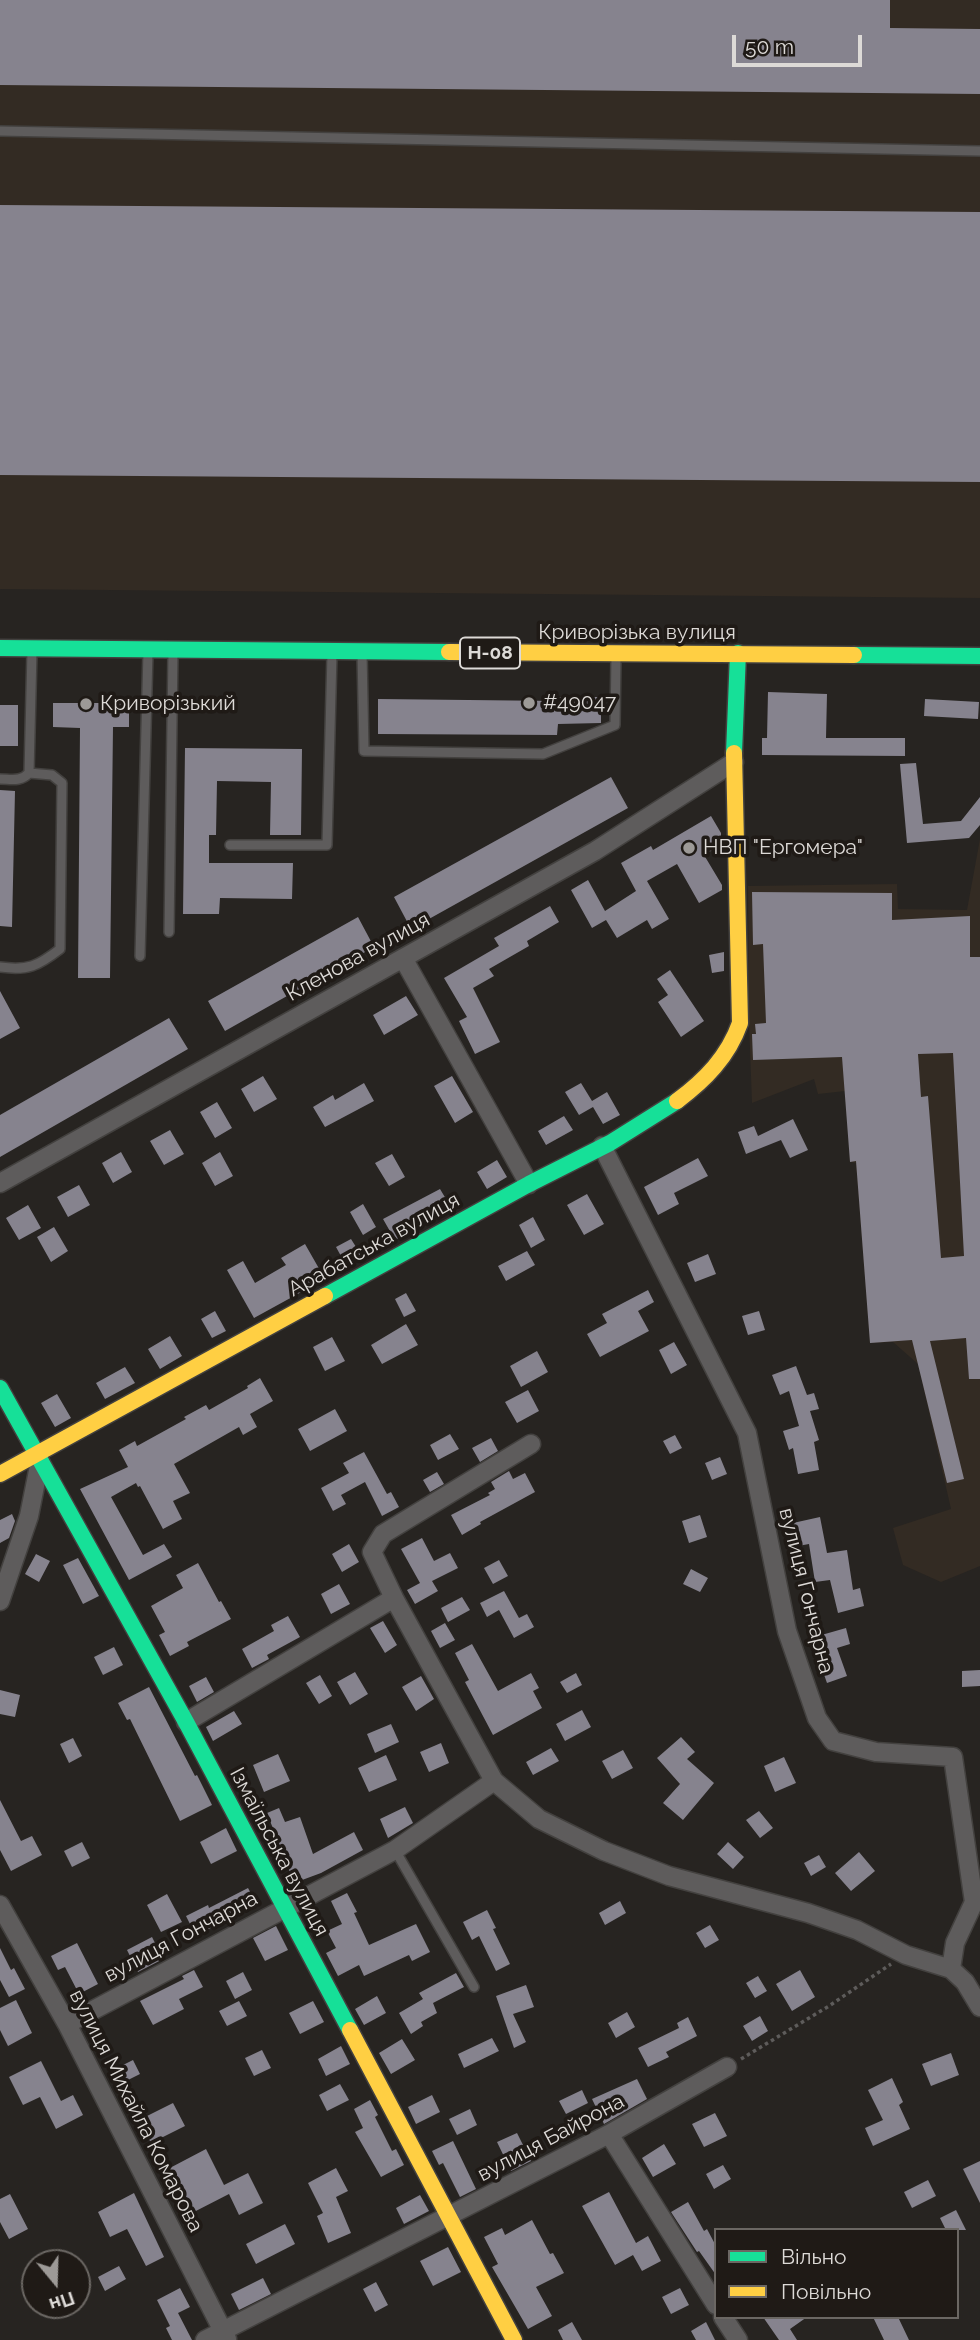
<!DOCTYPE html>
<meta charset="utf-8">
<style>
body{margin:0}
#map{position:relative;width:980px;height:2340px;overflow:hidden;background:#272421;font-family:Raleway,sans-serif}
canvas{display:block}
.legend{position:absolute;left:714px;top:2228px;width:245px;height:91px;box-sizing:border-box;background:#1f1a16;border:2px solid #6b6763;margin:0;padding:9px 12px;list-style:none;font-size:21px;color:#dddad7}
.legend li{display:flex;align-items:center;gap:14px;height:35px}
.legend b{width:35px;border:2px solid #6b6763}
.north{position:absolute;left:21px;top:2249px;width:70px;height:70px;box-sizing:border-box;background:#1f1a16;border:2px solid #6b6763;border-radius:50%;rotate:161deg;font-size:19px;font-weight:700;line-height:28px;text-align:center;color:#dddad7}
.north::after{content:'';display:block;margin:auto;width:24px;height:32px;background:#9d9a97;clip-path:polygon(50% 0,100% 100%,50% 72%,0 100%)}
.scale{position:absolute;left:732px;top:35px;width:130px;height:32px;box-sizing:border-box;border:4px solid #dddad7;border-top:0;padding-left:9px;font-size:21px;line-height:24px;white-space:nowrap;color:#dddad7;-webkit-text-stroke:5px #1f1a16;paint-order:stroke}
</style>
<div id="map">
<canvas width="980" height="2340"></canvas>
<ul class="legend">
<li><b style="height:9px;background:#16e098"></b>Вільно</li>
<li><b style="height:9px;background:#ffcf43"></b>Повільно</li>
</ul>
<div class="north">Пн</div>
<div class="scale">50 m</div>
</div>
<script>
const g = document.querySelector('canvas').getContext('2d');
g.lineJoin = 'round';
function paint(path, color) {
  g.fillStyle = color;
  g.fill(path, 'evenodd');
}
function strokePath(path, color, width, dash) {
  g.strokeStyle = color;
  g.lineWidth = width;
  g.lineCap = dash ? 'butt' : 'round';
  g.setLineDash(dash || []);
  g.stroke(path);
}
function write(font, color, halo, rows, align = 'center') {
  g.font = font + ' Raleway,sans-serif';
  g.lineWidth = 7;
  g.setLineDash([]);
  g.textBaseline = 'middle';
  g.strokeStyle = halo;
  g.fillStyle = color;
  for (const [text, x, y, turn = 0] of rows) {
    g.save();
    g.translate(x, y);
    g.rotate((+turn || 0) * Math.PI / 180);
    g.textAlign = isNaN(turn) ? turn : align;
    if (halo) g.strokeText(text, 0, 0);
    g.fillText(text, 0, 0);
    g.restore();
  }
}
const built = new Path2D(`
 M0,0H980V598L0,589Z
 M980,839V1566L941,1582L903,1565L893,1528L951,1509L918,1364L893,1342L870,1343L856,1163L850,1162L845,1091L818,1094L814,1079L752,1103L749,1022L748,886L897,884L898,909L967,910Z`);
const building = new Path2D(`
 M0,0H890V28L980,29V94L0,85Z
 M0,205L980,212V482L0,475Z
 M768,692L827,694L826,738H905V756L762,755V738H767Z
 M558,697H601V723L558,724L557,735L378,734V699L558,701Z
 M925,699L979,702L978,719L924,716Z
 M53,703H129V727H113L110,978H78L80,728L53,727Z
 M0,705H18V746H0Z
 M185,748L302,749L301,835H270L271,782L217,781L216,835H209V863H293L292,899L220,898L219,914H183Z
 M916,763L923,824L961,821L980,797V825L969,838L907,843L900,764Z
 M611,777L628,808L411,929L394,897Z
 M0,790L15,791L12,927L0,926Z
 M711,816L721,833V845L704,855L722,885V890L699,903L677,864L647,881L669,919L652,929L647,920L617,938L606,920L592,928L571,890L588,880L605,911L636,891L621,863L651,846L653,850Z
 M752,892L892,893V920L970,916V957H980V1379H969L966,1338L930,1341L964,1479L947,1483L912,1340L870,1343L856,1161L850,1162L842,1057L753,1060L752,1034H756L755,1024L766,1023L763,944L753,945ZM953,1053L964,1256L941,1258L928,1096L921,1097L918,1054Z
 M550,906L559,922L527,941L529,946L489,969L494,976L473,988L500,1042L475,1054L459,1021L467,1017L444,978L499,946L494,938Z
 M358,917L374,947L225,1031L208,1001Z
 M724,952V971L712,973L709,955Z
 M670,970L704,1021L681,1037L658,1002L668,995L657,979Z
 M0,991L20,1028L0,1039Z
 M406,996L418,1015L384,1035L373,1015Z
 M169,1018L188,1049L0,1157V1115Z
 M263,1076L277,1099L254,1112L241,1089Z
 M452,1076L473,1112L455,1123L434,1086Z
 M364,1083L374,1101L325,1127L313,1107L333,1095L335,1100Z
 M581,1083L592,1101L607,1092L620,1115L603,1124L593,1107L579,1115L565,1092Z
 M217,1102L232,1128L215,1138L200,1112Z
 M564,1116L573,1130L546,1145L538,1131Z
 M793,1119L808,1150L790,1158L781,1140L746,1154L738,1132L754,1126L758,1136Z
 M170,1130L184,1154L164,1165L150,1141Z
 M121,1152L132,1172L113,1183L102,1163Z
 M220,1152L233,1176L215,1186L202,1163Z
 M392,1154L405,1177L389,1186L375,1163Z
 M698,1158L708,1176L674,1193L679,1204L658,1215L644,1187Z
 M497,1160L507,1177L487,1189L477,1172Z
 M79,1185L90,1205L68,1217L57,1197Z
 M440,1189L452,1209L395,1240L383,1219Z
 M587,1194L604,1224L584,1235L567,1205Z
 M363,1204L376,1227L363,1235L350,1212Z
 M28,1205L41,1228L19,1240L6,1218Z
 M533,1217L545,1240L531,1248L519,1225Z
 M54,1227L68,1251L51,1262L37,1237Z
 M351,1239L363,1258L347,1267L336,1247Z
 M305,1244L325,1279L254,1318L227,1270L243,1261L255,1283L286,1265L281,1258Z
 M527,1251L535,1265L506,1281L498,1266Z
 M708,1254L716,1274L695,1282L687,1263Z
 M648,1290L654,1302L638,1311L649,1331L600,1357L587,1334L607,1323L602,1314Z
 M406,1293L416,1311L404,1317L395,1299Z
 M215,1311L226,1331L212,1338L201,1319Z
 M759,1311L765,1330L748,1335L742,1316Z
 M406,1324L418,1345L382,1364L371,1345Z
 M170,1336L182,1356L160,1369L148,1349Z
 M332,1337L345,1361L325,1371L313,1347Z
 M674,1342L687,1365L671,1374L659,1350Z
 M537,1351L548,1372L521,1387L510,1366Z
 M796,1366L807,1395L814,1393L819,1409L810,1411L819,1440L814,1442L819,1470L798,1474L793,1448L789,1450L783,1431L799,1426L789,1391L780,1395L772,1375Z
 M125,1367L135,1383L105,1399L96,1383Z
 M260,1378L273,1401L250,1414L257,1427L243,1435L239,1427L174,1464L190,1493L173,1501L182,1519L163,1529L140,1486L138,1487L136,1483L111,1497L143,1555L164,1544L172,1557L129,1580L80,1489L128,1467L119,1450L135,1441L137,1446L186,1419L184,1417L206,1405L209,1410L248,1388L247,1386Z
 M528,1390L539,1411L517,1423L505,1402Z
 M57,1394L71,1418L55,1427L41,1403Z
 M335,1409L347,1431L310,1451L298,1429Z
 M450,1434L459,1449L438,1460L430,1445Z
 M675,1435L682,1448L670,1454L663,1441Z
 M491,1438L498,1451L480,1462L472,1448Z
 M364,1452L387,1494L391,1492L399,1507L382,1516L365,1482L341,1495L346,1504L333,1511L321,1488L349,1473L343,1463Z
 M720,1457L727,1474L712,1480L705,1463Z
 M509,1471L513,1479L525,1473L535,1492L480,1522L481,1524L462,1535L451,1515L490,1495L488,1493L495,1489L491,1482Z
 M437,1472L444,1484L430,1492L423,1480Z
 M12,1514L15,1521L9,1538L0,1543V1520Z
 M700,1515L707,1537L689,1543L682,1521Z
 M820,1517L827,1553L847,1550L853,1590L860,1588L864,1606L838,1613L830,1580L815,1582L809,1544L798,1546L793,1523Z
 M422,1538L434,1561L450,1553L458,1568L432,1581L438,1591L415,1604L407,1590L420,1583L401,1549Z
 M349,1544L359,1562L342,1572L332,1554Z
 M36,1554L50,1561L39,1582L25,1574Z
 M78,1558L99,1596L83,1604L63,1565Z
 M499,1560L508,1576L493,1584L484,1568Z
 M198,1563L219,1602L221,1601L231,1619L187,1642L189,1646L170,1656L159,1635L165,1632L151,1606L183,1588L176,1575Z
 M691,1569L708,1578L700,1592L683,1584Z
 M339,1584L350,1604L331,1614L321,1594Z
 M504,1591L519,1618L527,1614L534,1627L514,1638L499,1610L487,1617L480,1603Z
 M462,1597L470,1610L448,1622L441,1608Z
 M288,1616L300,1637L267,1655L269,1659L252,1668L242,1649L274,1631L271,1625Z
 M383,1621L397,1645L385,1653L370,1628Z
 M445,1623L455,1640L440,1648L431,1631Z
 M846,1628L850,1644L837,1648L847,1676L827,1683L821,1666L826,1665L818,1636Z
 M472,1644L498,1691L531,1673L539,1688L533,1691L542,1708L493,1735L465,1682L469,1680L455,1653Z
 M114,1647L123,1665L103,1675L94,1657Z
 M980,1670V1686L962,1687V1671Z
 M355,1672L368,1694L350,1705L337,1682Z
 M576,1673L582,1685L567,1693L560,1682Z
 M320,1675L332,1696L319,1704L306,1683Z
 M421,1676L434,1699L416,1711L402,1687Z
 M206,1677L214,1692L197,1702L189,1686Z
 M149,1687L195,1776L197,1775L212,1805L180,1821L130,1719L127,1720L118,1703Z
 M0,1690L20,1695L15,1717L0,1714Z
 M582,1710L591,1727L565,1741L556,1724Z
 M234,1711L242,1724L213,1741L206,1727Z
 M391,1724L399,1742L375,1753L367,1734Z
 M681,1737L695,1752L687,1759L714,1783L683,1820L663,1803L680,1784L657,1758Z
 M73,1738L82,1756L69,1763L60,1744Z
 M441,1743L449,1763L429,1772L420,1752Z
 M551,1748L559,1761L533,1775L526,1762Z
 M623,1750L633,1768L612,1779L602,1761Z
 M278,1754L290,1781L264,1792L253,1765Z
 M386,1755L397,1780L369,1792L358,1768Z
 M784,1757L796,1783L775,1792L764,1766Z
 M0,1800L21,1841L32,1836L42,1855L11,1871L0,1850Z
 M405,1807L413,1823L388,1838L380,1819Z
 M279,1808L285,1822L300,1817L313,1854L354,1832L363,1850L321,1873L294,1883L267,1813Z
 M759,1811L773,1828L760,1838L746,1820Z
 M226,1828L237,1851L211,1864L200,1842Z
 M82,1842L90,1858L72,1867L64,1851Z
 M728,1842L744,1857L733,1869L717,1854Z
 M859,1852L875,1871L851,1891L835,1873Z
 M819,1855L826,1867L811,1876L804,1863Z
 M248,1888L256,1903L196,1936L186,1916L208,1905L209,1908Z
 M347,1893L357,1912L354,1913L369,1945L416,1924L430,1952L412,1961L409,1955L364,1976L359,1965L338,1976L326,1953L336,1948L327,1931L342,1924L331,1901Z
 M167,1894L182,1922L161,1932L147,1905Z
 M620,1901L626,1913L605,1925L599,1913Z
 M487,1910L496,1928L493,1929L510,1964L496,1971L479,1936L472,1940L463,1922Z
 M710,1925L719,1940L705,1948L696,1933Z
 M276,1926L288,1950L265,1961L253,1938Z
 M152,1937L163,1959L138,1972L127,1950Z
 M77,1943L98,1984L79,1994L65,1967L58,1970L51,1956Z
 M0,1948L11,1970L14,1968L25,1989L9,1997L0,1980Z
 M194,1970L203,1987L179,1999L184,2009L153,2025L140,2001L184,1979L182,1976Z
 M800,1970L815,1997L792,2011L776,1984Z
 M243,1972L252,1990L235,1999L226,1981Z
 M456,1973L464,1987L433,2003L437,2013L421,2022L423,2026L411,2034L399,2013L423,1999L419,1993Z
 M758,1976L767,1991L755,1998L746,1983Z
 M526,1985L534,2007L513,2014L526,2042L514,2048L496,1996Z
 M377,1996L386,2013L364,2025L355,2009Z
 M16,2000L32,2033L8,2046L0,2030V2008Z
 M239,2001L247,2016L227,2026L219,2011Z
 M313,2001L324,2022L300,2034L289,2013Z
 M627,2012L635,2027L616,2038L608,2023Z
 M760,2016L768,2031L752,2041L743,2026Z
 M688,2017L697,2036L666,2052L669,2057L648,2067L638,2048L679,2028L677,2023Z
 M492,2038L499,2051L464,2068L458,2054Z
 M402,2039L415,2060L391,2074L379,2053Z
 M341,2046L350,2064L326,2076L318,2059Z
 M262,2050L271,2068L254,2076L245,2058Z
 M951,2053L959,2075L931,2086L922,2064Z
 M133,2060L140,2074L120,2084L113,2070Z
 M41,2061L61,2101L73,2095L83,2115L56,2129L40,2097L23,2105L9,2077Z
 M892,2078L903,2102L899,2105L910,2129L873,2146L865,2128L883,2120L868,2090Z
 M637,2079L647,2099L604,2124L592,2099Z
 M340,2084L349,2100L327,2111L319,2095Z
 M582,2090L588,2103L566,2114L559,2101Z
 M432,2095L440,2112L416,2124L408,2107Z
 M370,2100L378,2115L375,2117L392,2151L396,2149L404,2165L381,2177L355,2132L363,2128L354,2109Z
 M173,2103L185,2126L151,2143L139,2120Z
 M470,2109L477,2125L457,2135L449,2119Z
 M715,2113L727,2136L704,2147L692,2124Z
 M517,2133L531,2161L511,2171L497,2142Z
 M453,2141L476,2189L460,2197L443,2163L439,2165L432,2151Z
 M664,2144L676,2164L653,2177L642,2158Z
 M206,2149L224,2185L248,2173L263,2203L239,2215L229,2194L190,2214L166,2170Z
 M980,2161V2203L963,2169Z
 M723,2165L731,2179L714,2189L706,2174Z
 M336,2168L348,2191L336,2197L351,2233L328,2243L317,2216L323,2213L308,2183Z
 M928,2180L936,2196L912,2208L904,2192Z
 M609,2192L636,2243L648,2236L661,2261L642,2271L633,2255L615,2265L582,2206Z
 M134,2193L164,2257L146,2266L127,2229L110,2237L98,2212Z
 M10,2194L28,2229L9,2239L0,2222V2199Z
 M420,2195L429,2211L404,2224L396,2208Z
 M688,2202L704,2231L707,2229L716,2246V2275L699,2251L697,2252L671,2212Z
 M956,2210L966,2230H946L940,2218Z
 M532,2220L550,2254L553,2253L564,2273L536,2287L552,2316L528,2329L492,2267L498,2264L484,2237L502,2228L505,2235Z
 M285,2224L295,2244L256,2264L246,2244Z
 M448,2247L461,2272L433,2286L420,2261Z
 M119,2266L126,2279L105,2291L98,2277Z
 M263,2278L271,2294L239,2310L231,2294Z
 M376,2282L388,2305L375,2312L363,2289Z
 M180,2288L190,2307L178,2313L192,2340H172L166,2328L170,2326L157,2300Z
 M680,2288L689,2305L671,2314L662,2297Z
 M763,2317H807L790,2329L797,2340H779Z
 M873,2317H898L909,2340H884Z
 M572,2322L582,2340H563L558,2330Z
 M706,2322L715,2340H696L691,2331Z`);
const path = new Path2D(`
 M741,2059L829,2006L891,1964`);
const lane = new Path2D(`
 M0,131L980,151
 M362,653L364,751L543,754L615,725L616,656
 M0,779C11,779 21,782 29,773L32,651
 M230,845H327L332,654
 M169,932L173,652
 M140,956L148,652
 M0,967C28,971 38,966 60,949L62,783L52,775L29,773
 M395,1850L474,1987`);
const street = new Path2D(`
 M403,958L529,1184
 M602,1146L747,1433L787,1631L817,1718L833,1741L876,1752L953,1757L974,1902L955,1943L951,1969
 M0,1183L595,851L734,762
 M531,1444L383,1534L372,1552L394,1598L494,1781L539,1819L604,1851L669,1876L808,1913L857,1930L906,1955L951,1969L965,1982L980,2007
 M0,1601L29,1516L40,1461
 M186,1722L394,1598
 M0,1905L67,2024L227,2339
 M67,2024L395,1850L494,1781
 M609,2134L716,2305
 M723,2317L738,2340
 M205,2340L609,2134L727,2067`);
const fast = new Path2D(`
 M0,648L449,652
 M854,655L980,656
 M734,753L738,653
 M325,1296L529,1184L610,1143L677,1101
 M0,1388L186,1722L350,2030`);
const slow = new Path2D(`
 M449,652L854,655
 M677,1101C705,1080 728,1057 740,1023L734,753
 M0,1474L325,1296
 M350,2030L514,2340`);
const markers = [
 [529,703,7,"#9d9a97"],
 [86,704,7,"#9d9a97"],
 [689,848,7,"#9d9a97"]
];
const shields = [
 [490,653,60]
];
const shieldNames = [
 ["Н-08",490,653]
];
const streetNames = [
 ["Криворізька вулиця",637,633],
 ["Кленова вулиця",358,957,-29],
 ["Арабатська вулиця",374,1245,-29],
 ["вулиця Гончарна",806,1591,76],
 ["Ізмаїльська вулиця",279,1852,62],
 ["вулиця Гончарна",181,1937,-28],
 ["вулиця Михайла Комарова",136,2111,63],
 ["вулиця Байрона",551,2138,-28]
];
const poiNames = [
 ["#49047",543,703],
 ["Криворізький",100,704],
 ["НВП \"Ергомера\"",703,848]
];
paint(built, '#332b23');
paint(building, '#86838e');
strokePath(lane, '#43413f', 12);
strokePath(street, '#43413f', 21);
strokePath(fast, '#43413f', 19);
strokePath(slow, '#43413f', 19);
strokePath(path, '#5e5c5b', 3.5, [3.5, 3.5]);
strokePath(lane, '#5e5c5c', 9);
strokePath(street, '#5e5c5c', 18);
strokePath(fast, '#16e098', 16);
strokePath(slow, '#ffcf43', 16);
for (const [x, y, r, color] of markers) {
  const dot = new Path2D();
  dot.arc(x, y, r, 0, 2 * Math.PI);
  g.fillStyle = color;
  g.fill(dot);
  strokePath(dot, '#1f1a16', 2.5);
}
for (const [x, y, w] of shields) {
  const box = new Path2D();
  box.roundRect(x - w / 2, y - 15.5, w, 31, 5);
  g.fillStyle = '#1f1a16';
  g.fill(box);
  strokePath(box, '#dddad7', 2);
}
write('bold 19px', '#dddad7', null, shieldNames);
write('21px', '#dddad7', '#1f1a16', streetNames);
write('21px', '#dddad7', '#1f1a16', poiNames, 'left');
</script>
